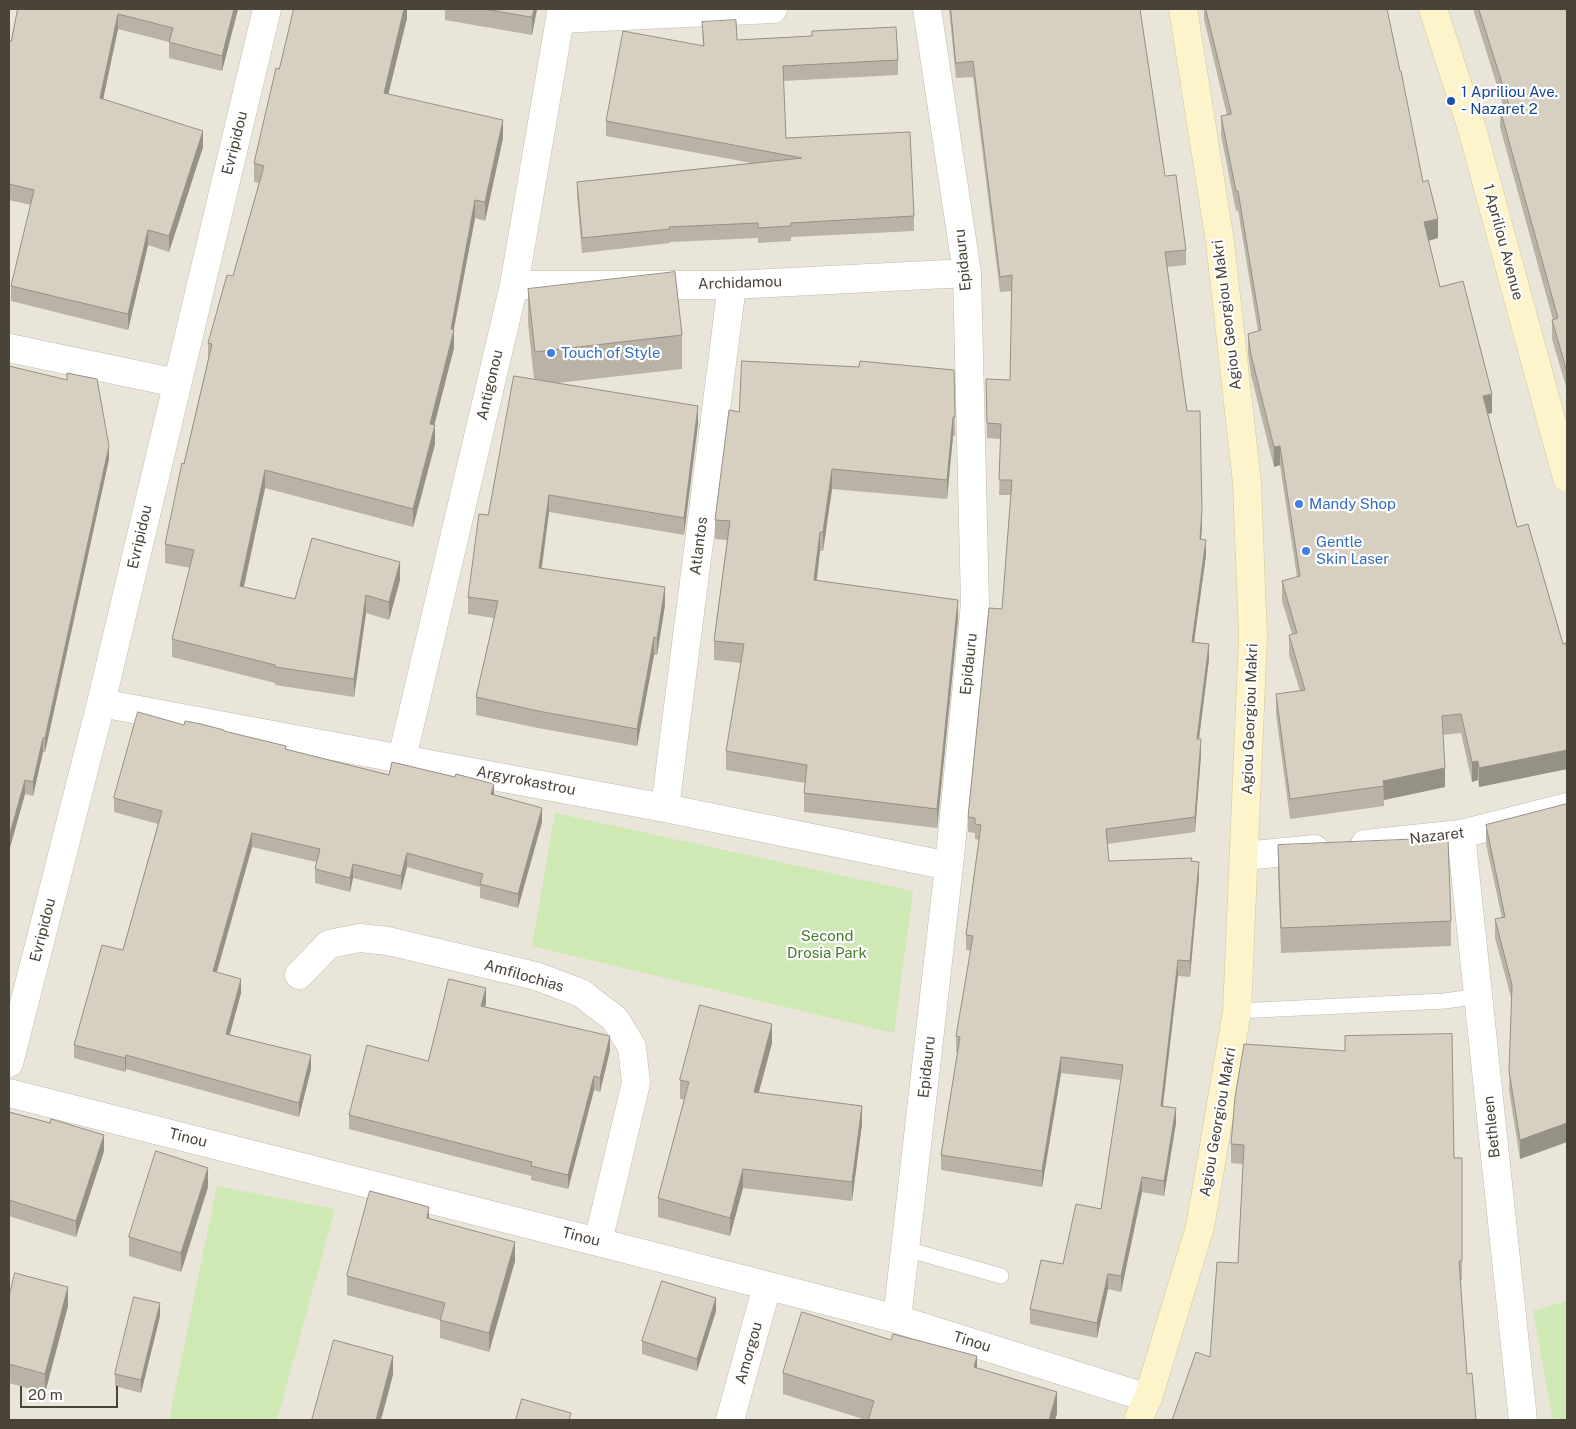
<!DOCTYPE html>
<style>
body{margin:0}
#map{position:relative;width:1576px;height:1429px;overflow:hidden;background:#f5f2eb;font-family:"Public Sans",sans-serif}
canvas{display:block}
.frame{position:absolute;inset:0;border:10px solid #4a4338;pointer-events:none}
.scale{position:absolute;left:20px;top:1386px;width:98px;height:22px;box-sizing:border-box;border:2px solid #4a4338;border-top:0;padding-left:6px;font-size:15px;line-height:18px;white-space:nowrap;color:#4a4338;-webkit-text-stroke:4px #fff;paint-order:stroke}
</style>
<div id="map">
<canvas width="1576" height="1429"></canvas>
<div class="frame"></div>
<div class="scale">20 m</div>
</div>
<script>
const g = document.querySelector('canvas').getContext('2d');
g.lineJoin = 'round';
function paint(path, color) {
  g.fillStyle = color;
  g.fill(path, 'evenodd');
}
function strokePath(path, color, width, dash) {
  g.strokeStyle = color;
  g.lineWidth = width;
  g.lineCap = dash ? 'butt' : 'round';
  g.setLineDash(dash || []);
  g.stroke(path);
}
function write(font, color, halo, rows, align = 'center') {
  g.font = font + ' "Public Sans",sans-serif';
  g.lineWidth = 4.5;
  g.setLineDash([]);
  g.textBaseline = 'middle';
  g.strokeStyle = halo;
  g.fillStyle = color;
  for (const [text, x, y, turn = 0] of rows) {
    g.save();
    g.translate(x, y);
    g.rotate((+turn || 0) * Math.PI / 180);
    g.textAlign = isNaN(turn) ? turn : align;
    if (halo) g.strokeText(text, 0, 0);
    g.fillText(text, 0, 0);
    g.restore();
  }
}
const residential = new Path2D(`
 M9,9H1567V1420H9Z`);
const green = new Path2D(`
 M555,813L913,891L894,1033L532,946Z
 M217,1186L335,1209L277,1420H169Z
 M1567,1301V1420H1553L1533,1311Z`);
const lane = new Path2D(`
 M1237,1011L1445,1001L1478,996
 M906,1249L1001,1276`);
const street = new Path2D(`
 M560,19L773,9
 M514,285H732L967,273
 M9,348L177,383
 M101,703L665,808L949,866
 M402,758L514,285L560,19L561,9
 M665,808L732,285
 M1461,834L1523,1420
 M1365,844L1461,834L1567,807
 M1244,856L1315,849
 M299,975L329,944L360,938L388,941L536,976L581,993L615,1019L632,1047L636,1083L598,1242
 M9,1063L101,703L267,9
 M9,1093L598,1242L897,1319L1148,1398
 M897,1319L949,866L975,604L967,273L927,9
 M730,1420L767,1286`);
const secondary = new Path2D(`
 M1433,9L1472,129L1567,478
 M1138,1420L1148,1398L1200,1227L1237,1011L1253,637L1247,483L1220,242L1183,9`);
const wall = new Path2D(`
 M18,9H238L222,71L169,58V42L118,29L103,99L203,147L169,252L148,245L128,330L11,301V286L31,205L9,200V40L11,41Z
 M407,9V18L388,94L503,138L485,221L475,218L454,329V348L434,425L435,444L413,527L265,488L244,587L295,599L400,580L389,620L366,613L354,697L275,685V683L172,657V639L190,568L165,563V544L208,360V343L233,276L259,183L254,182V163L279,69Z
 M445,9H537L532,35L445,20Z
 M949,9H1140L1165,176L1186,250V265L1167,267L1202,526L1201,539L1206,555L1194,642L1209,659L1199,739L1201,755L1195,832L1107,844L1109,861H1192L1199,877L1190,977L1178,976L1163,1106L1176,1123L1164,1196L1142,1192L1121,1292L1108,1289L1097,1338L1030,1324V1309L1063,1264L1101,1209L1121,1080L1061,1073L1042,1187L941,1170V1155L958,1052H956V1036L971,951L966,950V935L979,840L975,839V833L968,832V817L1002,609L1011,495H999L1001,439L987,438L986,394L1010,380L1012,291L1000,292L973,77L956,78Z
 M1204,9H1387L1423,182L1438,238L1428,241L1440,287L1492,413L1488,414L1517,527L1563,644L1567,652V769L1479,787L1478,780L1472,782L1461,733L1443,735L1445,787L1384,800V806L1290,819L1276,714V694L1300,691L1289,655V635L1292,634L1282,601V581L1297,577L1280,465L1274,467L1251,375L1248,353V334L1258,331L1238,210L1236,211L1221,135V116L1227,115L1204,19Z
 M1473,9H1567V390L1552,339V320H1553L1500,127V109L1504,108Z
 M702,22L737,40L898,60V75L783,81L786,138L914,216V231L791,237V241L758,243V238L670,242V243L582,253L577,196V182L752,163L606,136V121L703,46Z
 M528,289L682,335V369L557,383L698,424L684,535L549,512L542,568L665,605L657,655H654L637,746L538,728L476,715V697L494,618L468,614V597L488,515L534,379L528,323Z
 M9,366L109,459L45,752H43L33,796L25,794L9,851Z
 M739,412L955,417V436H953L947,499L832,489L823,551H820L817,580L958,619L937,828L804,812V793L805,783L726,770V751L741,663L714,660V641L727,540L715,539V520Z
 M184,725L224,731L286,749L389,775L494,795L542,822L518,908L480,898V887L407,867L401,890L353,878L350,892L315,883V869L316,862L252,847L217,972L241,993L230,1034L311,1069L299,1117L126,1069L125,1072L74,1058V1045L123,950L158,824L114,812V798Z
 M1567,804V1142L1520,1159L1509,1090L1512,1001L1495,938V919L1502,918L1486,844V825Z
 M1278,845L1451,921V946L1281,953L1278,869Z
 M486,1003L485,1007L610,1050L600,1092L594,1090L568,1189L531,1180V1176L349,1129V1115L428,1061Z
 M772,1043L759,1092L862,1124L852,1201L743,1188L730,1236L658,1217V1198L685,1100L680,1099V1080Z
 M9,1112L104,1151L76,1237L9,1216Z
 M1231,1144L1462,1158V1280H1460L1467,1374L1476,1420L1210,1357L1238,1263L1243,1164L1231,1163Z
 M208,1187L181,1272L129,1256V1237Z
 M429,1218L515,1261L489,1352L440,1338V1320L347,1295V1276Z
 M9,1297L68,1306L45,1393L9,1383Z
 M716,1311L697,1371L642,1354V1341Z
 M160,1316L141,1393L115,1386V1374Z
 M977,1368L1057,1414L1055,1420H866L783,1394V1373Z`);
const shadedWall = new Path2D(`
 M234,9H238L222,71V56Z
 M404,9H407V18L384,112V93Z
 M534,9H537L532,35V17Z
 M118,14V29L100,114V98Z
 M503,120V138L485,221V202Z
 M203,131V147L169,252V236Z
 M475,200V218L452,338L454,330V348L430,442V424L451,329Z
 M1438,219V238L1424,242V222Z
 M148,230V245L128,330V314Z
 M1492,394V413L1483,415V396Z
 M698,406V424L684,535V518Z
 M953,417V436L947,499V480Z
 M435,425V444L413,527V509Z
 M109,446V459L45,752V738Z
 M1280,446V465L1274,467V447Z
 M832,469V489L823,551V532Z
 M265,470V488L240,604V586Z
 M549,495V512L539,585V568Z
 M1202,510V526L1200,555V539Z
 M820,532V551L814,599V580Z
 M1206,540V555L1192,657V642Z
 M400,562V580L389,620V602Z
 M665,587V605L657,655V638Z
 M366,595V613L354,697V679Z
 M958,600V619L937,828V809Z
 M654,637V655L637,746V729Z
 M1209,644V659L1197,754V739Z
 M43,738V752L33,796V782Z
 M1201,739V755L1195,832V817Z
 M1567,750V769L1479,787V768Z
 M1478,761V780L1472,782V762Z
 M1445,768V787L1384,800L1383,781Z
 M25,780V794L9,851V837Z
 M494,784V798L491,794Z
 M542,808V822L518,908V894Z
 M252,833V847L213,985V971Z
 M407,853V867L401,890V876Z
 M1199,862V877L1190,977V961Z
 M353,864V878L350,892V878Z
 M1178,960V976L1161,1121V1106Z
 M241,979V993L226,1048V1034Z
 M486,988V1003L481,1020V1006Z
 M772,1024V1043L754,1110V1092Z
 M610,1036V1050L600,1092V1078Z
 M126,1055V1069L125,1072V1058Z
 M311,1055V1069L299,1117V1103Z
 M1061,1057V1073L1042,1187V1171Z
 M594,1076V1090L568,1189V1175Z
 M862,1106V1124L852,1201V1182Z
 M1176,1108V1123L1164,1196V1181Z
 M1567,1123V1142L1520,1159V1140Z
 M104,1135V1151L76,1237V1221Z
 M208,1168V1187L181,1272V1253Z
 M743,1169V1188L730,1236V1218Z
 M1142,1177V1192L1121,1292V1276Z
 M429,1207V1226L427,1218Z
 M515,1242V1261L489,1352V1333Z
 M1108,1274V1289L1097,1338V1323Z
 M68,1287V1306L45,1393V1374Z
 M716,1298V1311L697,1371V1359Z
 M160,1303V1316L141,1393V1380Z
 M393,1356V1375L381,1420H376Z
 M977,1356V1378L974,1367Z
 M1057,1392V1414L1055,1420H1049Z`);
const building = new Path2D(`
 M18,9H234L222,56L169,42L173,28L118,14L100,98L203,131L169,236L148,230L128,314L11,286L34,190L9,184V40L11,41Z
 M294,9H404L384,93L503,120L485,202L475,200L451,329L454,330L430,424L435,425L413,509L265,470L240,586L295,599L312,538L400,562L389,602L366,595L354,679L275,667V665L172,639L194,550L165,544L182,463L184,464L212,344L208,343L227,275L233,276L264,166L254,163L276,68L279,69Z
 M485,9H534L532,17Z
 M951,9H1140L1165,176L1176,175L1186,250L1165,252L1187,411H1200L1202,510L1200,539L1206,540L1192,642L1209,644L1197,739H1201L1195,817L1106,829L1109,861L1192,858L1191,861L1199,862L1190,961L1178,960L1161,1106L1176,1108L1164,1181L1142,1177L1121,1276L1108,1274L1097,1323L1030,1309L1041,1260L1063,1264L1076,1204L1101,1209L1123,1065L1061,1057L1042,1171L941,1155L960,1037L956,1036L973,936L966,935L981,825L975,824V818L968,817L989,608L1002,609L1012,480H999L1001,424L987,423L986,379L1010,380L1012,275L1000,277L973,61L956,63Z
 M1206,9H1387L1400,71H1401L1423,182L1428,180L1438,219L1424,222L1440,287L1463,281L1492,394L1483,396L1517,527L1528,524L1563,644L1566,643L1567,652V750L1479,768L1478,761L1472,762L1461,714L1442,716L1445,768L1383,781L1384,786L1290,799L1276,694L1305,690L1289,635L1297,633L1282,581L1300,576L1280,446L1274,447L1251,355L1248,334L1261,330L1238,191H1236L1221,116L1231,114Z
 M1479,9H1567V372L1552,320L1558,318L1500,109L1509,106Z
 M736,20L737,40L812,36V31L896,27L898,60L783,66L786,138L910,132L914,216L791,223V226L758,228V223L669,227L670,229L582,238L577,182L802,158L606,121L623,31L704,46L702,22Z
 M675,272L682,335L535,352L528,289Z
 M742,361L859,367L860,361L954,370L955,417H953L947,480L832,469L823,532H820L814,580L958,600L937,809L804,793L807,765L726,751L744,644L714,641L730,521L715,520L729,410L739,412Z
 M9,366L67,380V373L97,379L109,446L45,738H43L33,782L25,780L9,837Z
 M514,376L698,406L684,518L549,495L539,568L665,587L657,638L654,637L637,729L538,711L476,697L498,601L468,597L479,514L488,515Z
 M138,712L184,725L185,721L201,724L224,730V731L286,746L285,749L389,775L392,762L455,777L456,774L494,784L491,794L542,808L518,894L480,884L483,874L407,853L401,876L353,864L350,878L315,869L320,849L252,833L213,971L241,979L226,1034L311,1055L299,1103L126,1055L125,1058L74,1045L102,945L123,950L162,811L114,798Z
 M1567,804V1123L1520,1140L1509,1071L1512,985L1495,919L1505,917L1486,825Z
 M1448,838L1451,921L1281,928L1278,845Z
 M449,979L486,988L481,1006L610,1036L600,1078L594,1076L568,1175L531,1166L532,1162L349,1115L367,1045L428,1061Z
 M700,1005L772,1024L754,1092L862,1106L852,1182L743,1169L730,1218L658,1198L689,1082L680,1080Z
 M1452,1034L1454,1158H1462V1261H1459L1467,1374L1472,1373L1476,1420H1172L1196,1352L1210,1357L1217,1262L1238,1263L1244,1145L1231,1144L1235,1097L1244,1044L1345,1051V1036Z
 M9,1112L50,1123L51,1119L104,1135L76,1221L9,1200Z
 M156,1151L208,1168L181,1253L129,1237Z
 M370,1191L429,1207L427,1218L515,1242L489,1333L440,1320L445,1303L347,1276Z
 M15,1273L68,1287L45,1374L9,1364V1297Z
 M662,1281L716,1298L697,1359L642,1341Z
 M134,1297L160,1303L141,1380L115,1374Z
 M802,1312L891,1340L893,1334L977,1356L974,1367L1057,1392L1049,1420H868L874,1401L783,1373Z
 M334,1340L393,1356L376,1420H312Z
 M522,1399L571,1413L569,1420H516Z`);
const markers = [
 [1451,101,5,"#1a4fb4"],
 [551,353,5,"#3f7fe0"],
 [1299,504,5,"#3f7fe0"],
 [1306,551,5,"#3f7fe0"]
];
const transitNames = [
 ["1 Apriliou Ave.",1461,92],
 ["- Nazaret 2",1461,109]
];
const streetNames = [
 ["Evripidou",235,143,-76],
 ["1 Apriliou Avenue",1503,242,75],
 ["Epidauru",963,260,-96],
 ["Archidamou",740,283,-2],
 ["Agiou Georgiou Makri",1227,315,-97],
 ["Antigonou",490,385,-77],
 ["Evripidou",140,537,-77],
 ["Atlantos",699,546,-83],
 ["Epidauru",969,664,-84],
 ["Agiou Georgiou Makri",1250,719,-88],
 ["Argyrokastrou",526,781,11],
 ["Nazaret",1437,836,-7],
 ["Evripidou",43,930,-76],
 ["Amfilochias",524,976,16],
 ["Epidauru",927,1067,-84],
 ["Agiou Georgiou Makri",1218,1122,-80],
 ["Bethleen",1492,1127,-96],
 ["Tinou",188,1138,14],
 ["Tinou",581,1237,14],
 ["Tinou",972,1342,17],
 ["Amorgou",749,1353,-74]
];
const shopNames = [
 ["Touch of Style",561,353],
 ["Mandy Shop",1309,504],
 ["Gentle",1316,542],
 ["Skin Laser",1316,559]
];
const parkNames = [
 ["Second",827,936],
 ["Drosia Park",827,953]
];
paint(residential, '#e9e5d9');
paint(green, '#cfe9b4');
strokePath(lane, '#c1bbad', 16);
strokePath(street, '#c1bbad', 29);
strokePath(secondary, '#d4c79b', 29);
strokePath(lane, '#fff', 15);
strokePath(street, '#fff', 28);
strokePath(secondary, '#fef4cc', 28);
paint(wall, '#b9b2a5');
paint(shadedWall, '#969186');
paint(building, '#d7cfc0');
strokePath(building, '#969186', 1);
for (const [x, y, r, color] of markers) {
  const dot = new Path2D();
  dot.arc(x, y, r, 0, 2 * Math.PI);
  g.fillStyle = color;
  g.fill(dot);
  strokePath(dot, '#fff', 2);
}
write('15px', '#164399', '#fff', transitNames, 'left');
write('15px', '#4a4338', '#fff', streetNames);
write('15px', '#366cbe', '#fff', shopNames, 'left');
write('15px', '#477c2b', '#fff', parkNames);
</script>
